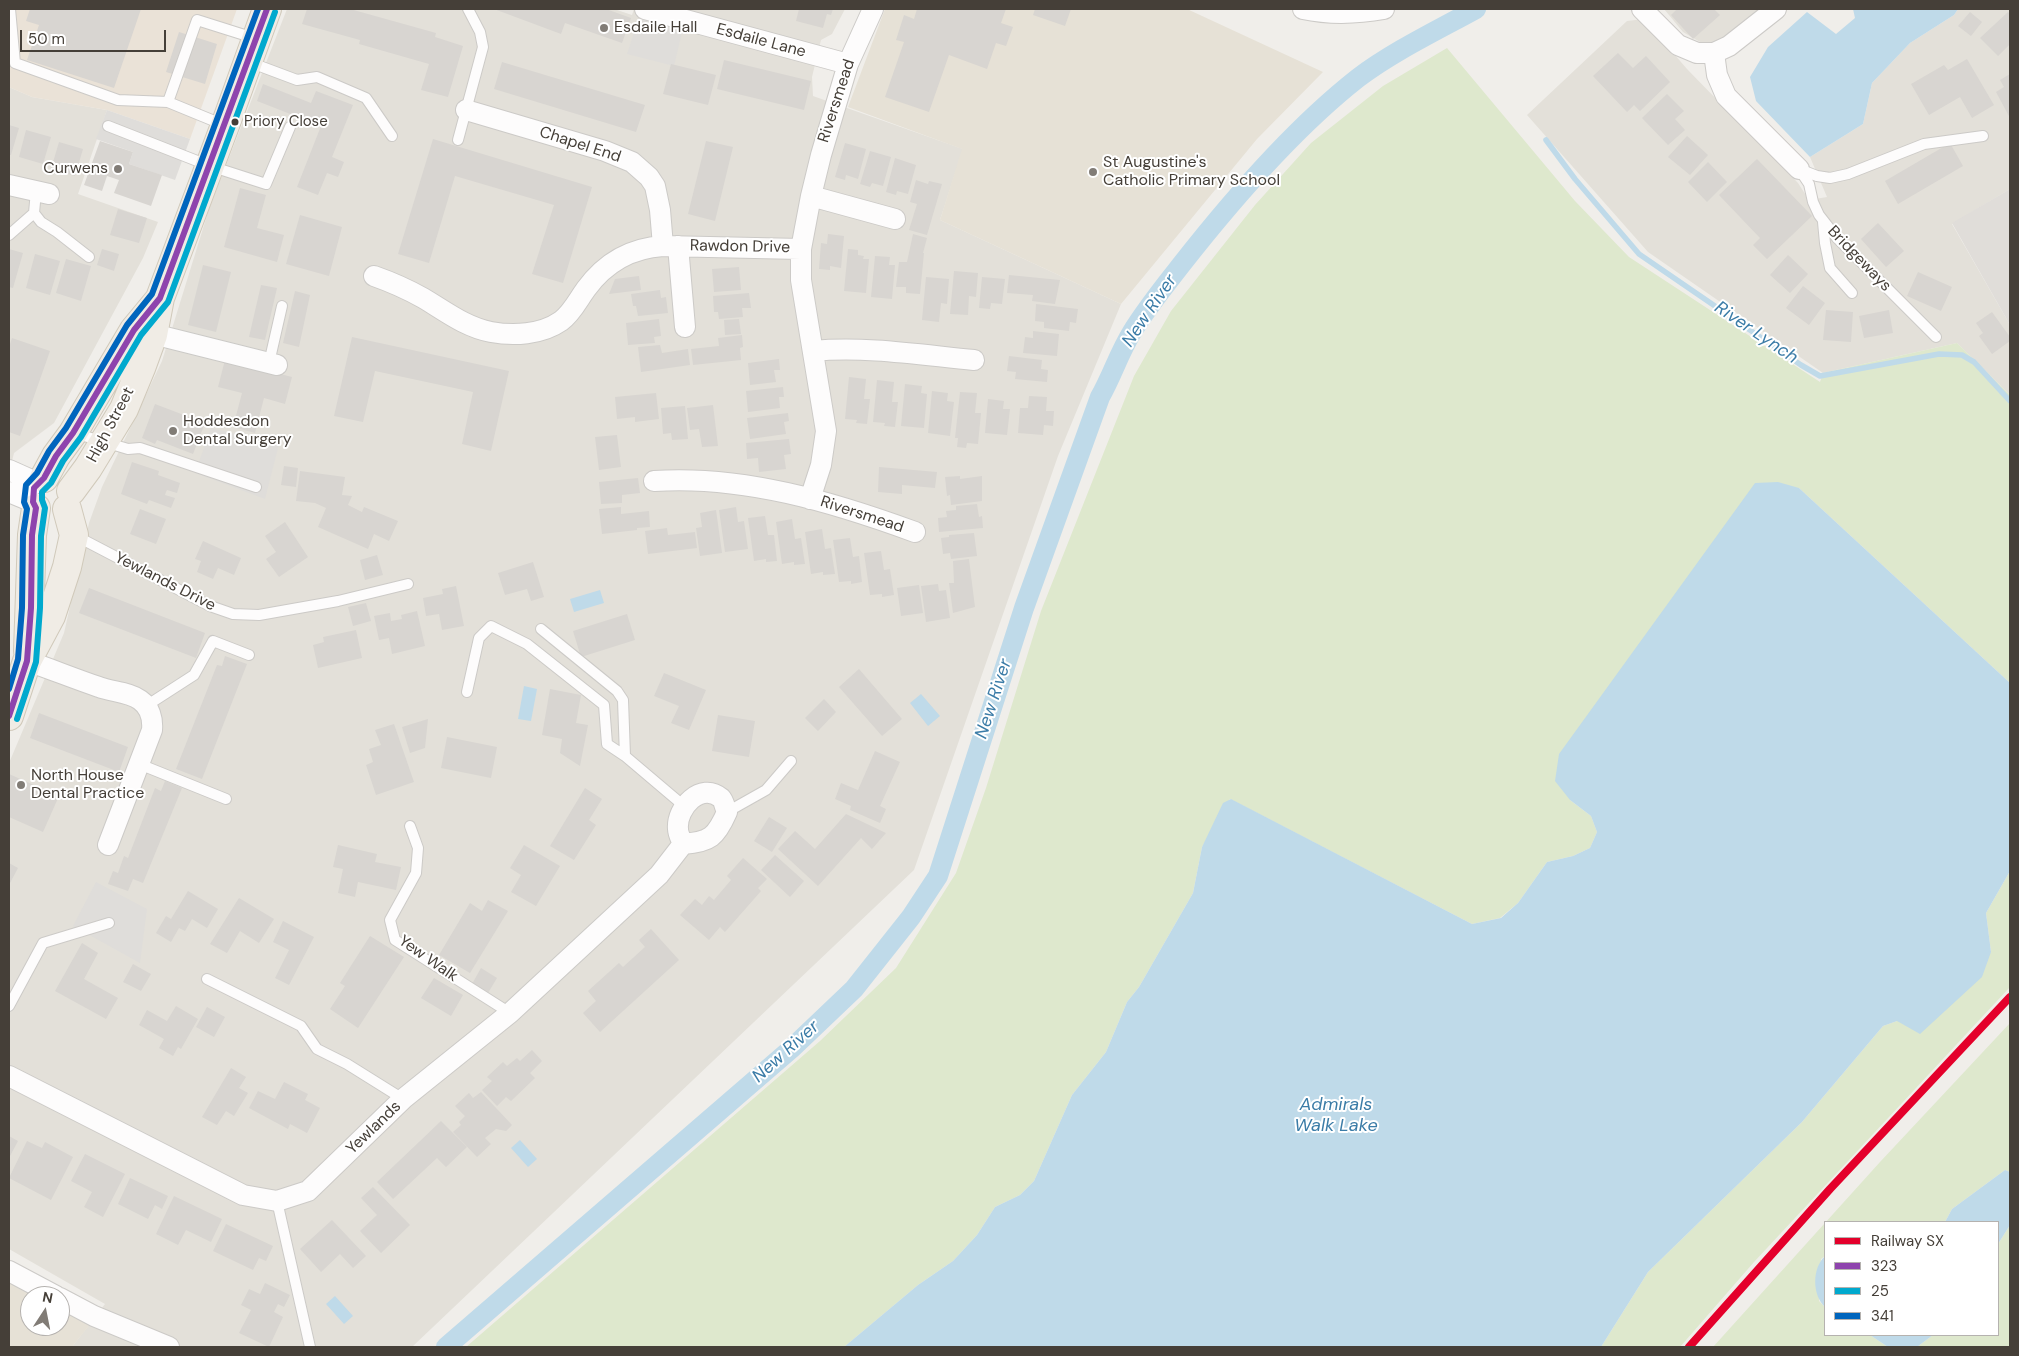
<!DOCTYPE html>
<style>
body{margin:0}
#map{position:relative;width:2019px;height:1356px;overflow:hidden;background:#f0eeea;font-family:"DM Sans",sans-serif}
canvas{display:block}
.frame{position:absolute;inset:0;border:10px solid #453f38;pointer-events:none}
.legend{position:absolute;left:1824px;top:1221px;width:175px;height:115px;box-sizing:border-box;background:#fff;border:1px solid #b5b2af;margin:0;padding:6px 9px;list-style:none;font-size:15px;color:#453f38}
.legend li{display:flex;align-items:center;gap:10px;height:25px}
.legend b{width:25px;border:1px solid #b5b2af}
.north{position:absolute;left:20px;top:1286px;width:50px;height:50px;box-sizing:border-box;background:#fff;border:1px solid #b5b2af;border-radius:50%;rotate:11deg;font-size:14px;font-weight:700;line-height:20px;text-align:center;color:#453f38}
.north::after{content:'';display:block;margin:auto;width:18px;height:22px;background:#817c76;clip-path:polygon(50% 0,100% 100%,50% 72%,0 100%)}
.scale{position:absolute;left:20px;top:30px;width:146px;height:22px;box-sizing:border-box;border:2px solid #453f38;border-top:0;padding-left:6px;font-size:15px;line-height:18px;white-space:nowrap;color:#453f38;-webkit-text-stroke:4px #fff;paint-order:stroke}
</style>
<div id="map">
<canvas width="2019" height="1356"></canvas>
<div class="frame"></div>
<ul class="legend">
<li><b style="height:6px;background:#e4002b"></b>Railway SX</li>
<li><b style="height:6px;background:#8e44ad"></b>323</li>
<li><b style="height:6px;background:#00a9ce"></b>25</li>
<li><b style="height:6px;background:#0065bd"></b>341</li>
</ul>
<div class="north">N</div>
<div class="scale">50 m</div>
</div>
<script>
const g = document.querySelector('canvas').getContext('2d');
g.lineJoin = 'round';
function paint(path, color) {
  g.fillStyle = color;
  g.fill(path, 'evenodd');
}
function strokePath(path, color, width, dash) {
  g.strokeStyle = color;
  g.lineWidth = width;
  g.lineCap = dash ? 'butt' : 'round';
  g.setLineDash(dash || []);
  g.stroke(path);
}
function write(font, color, halo, rows, align = 'center') {
  g.font = font + ' "DM Sans",sans-serif';
  g.lineWidth = 4;
  g.setLineDash([]);
  g.textBaseline = 'middle';
  g.strokeStyle = halo;
  g.fillStyle = color;
  for (const [text, x, y, turn = 0] of rows) {
    g.save();
    g.translate(x, y);
    g.rotate((+turn || 0) * Math.PI / 180);
    g.textAlign = isNaN(turn) ? turn : align;
    if (halo) g.strokeText(text, 0, 0);
    g.fillText(text, 0, 0);
    g.restore();
  }
}
const residential = new Path2D(`
 M287,9H614L632,15L634,9H845L832,34L821,40L812,77L813,96L963,149L940,220L1121,304L1058,456L914,870L412,1347H72L105,1304L9,1249V763L64,633L89,523L102,487L162,361L209,209Z
 M1664,9H1763L1718,42H1700L1683,32Z
 M1958,9H2010V189L1952,224L2010,325V395L1957,343L1823,373L1648,252L1527,115L1627,21L1644,19L1687,69L1798,183L1809,200L1827,197L1810,157L1863,124L1872,83L1910,43L1954,15Z
 M9,87L32,97L107,110L78,194L158,222L143,258L54,423L14,453L9,473Z`);
const commercial = new Path2D(`
 M9,9H237L190,139L107,110L32,97L9,87Z`);
const industrial = new Path2D(`
 M2010,189V325L1952,223Z`);
const education = new Path2D(`
 M885,9H1187L1323,72L1257,139L1121,304L940,220L962,149L848,107Z
 M9,1280L40,1296H30V1326H60V1306L92,1322L72,1347H9Z`);
const green = new Path2D(`
 M1447,48L1575,201L1629,257L1820,382L1823,373L1957,343L2010,395V683L1799,488L1570,800L1591,816L1597,832L1590,848L1573,856L1547,862L1518,903L1500,918L1472,924L1230,799L1202,847L1193,893L1139,987L1127,1002L1106,1052L1072,1095L1034,1181L1020,1195L995,1207L977,1235L953,1261L918,1285L844,1347H466L820,1041L896,968L956,873L986,788L1041,611L1134,376L1171,311L1255,205L1311,143L1383,86Z
 M2010,871V987L1754,1262L1680,1347H1601L1648,1272L1802,1122L1883,1026L1897,1021L1991,952L1986,913Z
 M2010,1023V1172L2005,1170L1952,1209L1945,1222H1825V1256L1821,1259L1819,1301L1825,1307V1335H1870L1888,1347H1713L1880,1162Z
 M2010,1225V1347H1917L1933,1335H1998V1244Z`);
const parking = new Path2D(`
 M639,17L683,28L674,66L627,54Z
 M107,110L190,139L175,180L129,164L133,152L96,139Z
 M211,428L279,444L265,499L195,473Z
 M96,882L147,909L140,963L73,926Z`);
const water = new Path2D(`
 M1853,9H1958L1954,15L1910,43L1872,83L1863,124L1810,157L1756,101L1750,77L1768,47L1807,12L1836,34L1855,18Z
 M1778,482L1799,488L2010,683V871L1986,913L1991,952L1982,977L1920,1034L1897,1021L1883,1026L1802,1122L1648,1272L1601,1347H844L918,1285L953,1261L977,1235L995,1207L1020,1195L1034,1181L1072,1095L1106,1052L1127,1002L1139,987L1193,893L1202,847L1223,803L1231,799L1472,924L1501,918L1518,903L1547,862L1573,856L1590,848L1597,832L1591,816L1570,800L1555,781L1559,754L1755,483Z
 M600,590L604,603L574,612L570,599Z
 M524,686L537,689L531,721L518,719Z
 M921,694L940,716L928,726L910,703Z
 M520,1140L537,1159L528,1167L511,1148Z
 M2005,1170L2010,1172V1225L1998,1244V1222H1945L1952,1209Z
 M1825,1256V1307C1812,1295 1812,1268 1825,1256Z
 M335,1296L353,1316L344,1324L326,1304Z
 M1870,1335H1933L1917,1347H1888Z`);
const stream = new Path2D(`
 M1546,140L1575,179L1639,254L1801,365L1820,376L1939,354L1962,355L1974,362L2010,401`);
const canal = new Path2D(`
 M446,1347L791,1049L854,989L911,917L938,876L1024,608L1100,397C1112,376 1119,353 1132,332C1146,309 1164,287 1181,265C1232,200 1293,129 1358,78C1394,51 1436,31 1476,9`);
const building = new Path2D(`
 M30,9H141L114,88L27,60L39,25L26,21Z
 M307,9H350L436,33L435,37L463,46L448,97L421,90L429,64L359,44L360,40L302,24Z
 M494,9H606L631,18L622,43L565,23L561,34Z
 M799,9H833L831,15L827,14L823,28L796,21Z
 M917,9H1006L1001,23L1013,27L1006,46L996,43L987,69L949,55L929,112L885,97L904,42L896,40L904,15L914,19Z
 M1035,9H1071L1065,26L1033,15Z
 M1677,9H1714L1720,15L1693,39L1671,15Z
 M1970,12L1982,22L1971,36L1958,26Z
 M2008,12L2010,14V44L1998,56L1980,38Z
 M179,32L217,44L205,84L166,72Z
 M1618,53L1633,68L1646,56L1670,82L1640,111L1634,105L1627,112L1593,76Z
 M1967,59L1994,105L1972,118L1960,97L1929,115L1911,84L1944,65L1948,70Z
 M724,60L811,81L804,110L717,89Z
 M502,62L645,105L636,132L494,89Z
 M671,64L716,75L708,105L663,94Z
 M2010,74V118L1996,92L2004,87L2000,80Z
 M263,84L311,103L316,91L353,105L332,157L344,162L338,177L327,173L318,195L297,187L321,126L257,101Z
 M1667,94L1684,111L1675,119L1685,130L1668,145L1642,118Z
 M9,125L19,128L11,155H9Z
 M26,130L51,137L43,164L19,157Z
 M1687,136L1708,155L1690,175L1668,157Z
 M433,139L592,187L563,283L532,274L554,205L455,176L429,263L398,254Z
 M100,141L133,152L129,164L162,175L151,206L114,193L119,180L107,176L102,191L84,185Z
 M706,141L733,147L715,221L688,214Z
 M59,142L83,149L75,176L51,169Z
 M845,143L866,149L858,179L846,175L845,180L835,177Z
 M1950,143L1963,166L1898,204L1885,181Z
 M870,151L891,157L883,186L872,183L870,187L860,184Z
 M895,158L916,165L908,194L897,191L896,195L886,192Z
 M1757,159L1812,216L1767,259L1753,245L1760,238L1719,195Z
 M1708,162L1727,182L1707,202L1688,182Z
 M916,180L928,184L929,181L942,184L927,235L909,230L917,204L910,202Z
 M240,188L266,195L257,228L284,235L277,262L224,247Z
 M118,209L147,218L139,243L110,235Z
 M300,215L342,227L329,276L286,264Z
 M1878,223L1904,251L1886,267L1861,239Z
 M828,234L844,236L841,268L830,266V270L819,269L821,243L827,244Z
 M913,234L927,238L923,253H924L920,294L906,293V287H896L899,262H907Z
 M9,249L23,253L13,288L9,287Z
 M102,249L119,254L114,271L97,265Z
 M848,249L858,250V255L864,256L863,259H869L866,293L844,291Z
 M35,254L60,261L50,295L26,288Z
 M1788,255L1808,274L1790,293L1770,275Z
 M875,256L890,257L889,265H895L892,299L871,297Z
 M66,259L91,266L81,301L56,293Z
 M203,265L231,272L216,332L188,325Z
 M739,267L741,290L714,292L712,269Z
 M954,271L978,273L976,297L969,296L968,315L950,314Z
 M1918,272L1952,287L1941,311L1907,296Z
 M1009,275L1060,280L1055,304L1032,301L1033,295L1007,293Z
 M639,276L641,290L609,294L615,279Z
 M926,277L949,279L947,304L941,303L939,322L922,320Z
 M982,277L1005,279L1002,304L991,303L990,309L979,308Z
 M261,285L277,288L265,340L249,337Z
 M1803,286L1825,303L1809,325L1786,308Z
 M660,290L661,298L666,297L668,313L638,316L636,306H633L631,294Z
 M295,291L310,295L299,347L283,343Z
 M749,293L751,308H742L743,317L719,319L718,312H714L713,296Z
 M1036,304L1078,309L1076,323L1070,322L1069,331L1044,328V322L1035,321Z
 M1826,310L1853,312L1851,342L1823,340Z
 M1889,310L1893,333L1864,338L1859,316Z
 M1992,312L2010,337V341L1992,354L1979,336L1983,333L1976,323Z
 M659,319L661,336L654,337L655,343L628,345L626,323Z
 M739,319L741,334L725,335L724,320Z
 M1033,331L1059,334L1057,356L1023,353L1025,337L1033,338Z
 M742,335L743,347L740,348L741,360L693,365L691,349L719,346L718,338Z
 M352,337L509,371L491,451L462,444L473,392L375,371L363,422L334,416Z
 M12,338L50,351L20,436L9,432V347Z
 M660,345L662,353L688,349L690,365L641,372L638,347Z
 M1009,356L1042,360L1041,369L1048,370L1047,382L1015,379L1016,372L1007,371Z
 M779,359L780,370H774L776,382L750,385L748,363Z
 M225,360L292,377L285,404L264,398L255,433L233,427L242,393L218,387Z
 M849,377L866,379L864,399H870L867,424L856,423L857,420L845,419Z
 M877,380L894,382L892,402H898L895,427L884,426L885,423L873,422Z
 M905,384L922,386L921,393L927,394L924,428L901,426Z
 M783,387L784,397H779L780,408L748,412L746,391Z
 M932,391L948,393L947,401L954,402L950,436L928,433Z
 M960,392L977,393L975,413H981L978,444L967,443L966,448L957,447L958,438H955Z
 M656,393L659,419L635,422V417L617,419L615,397Z
 M1029,396L1047,397L1046,411H1054L1053,426L1044,425L1043,435L1018,433L1020,408H1028Z
 M988,399L1004,401L1003,409H1010L1007,435L985,433Z
 M155,404L205,423L193,454L157,440L155,444L142,438Z
 M713,405L718,446L702,447L699,429L690,430L687,408Z
 M685,406L688,439L672,440L671,433L663,434L661,408Z
 M788,413L789,421L784,422L786,434L750,439L747,418Z
 M617,435L621,467L599,470L595,437Z
 M789,439L791,454L784,455L786,469L759,472L758,458L747,459L746,443Z
 M132,462L159,471L158,475L180,483L177,493L167,490L166,492L165,495L175,498L171,508L149,500L147,504L121,494Z
 M284,466L298,468L296,487L281,485Z
 M879,467L937,472L935,488L902,485V494L878,492Z
 M300,471L345,477L342,495L352,496L348,505L362,512L364,507L398,521L389,541L374,534L368,549L318,527L326,508L315,503L296,501Z
 M960,476V479L982,476V501L951,505L950,495L947,496L945,477Z
 M638,478L640,493L622,495V503L601,504L599,482Z
 M977,504L979,517L982,516L983,528L939,532L938,518L947,517L946,511L956,510V506Z
 M621,507V514L649,511L650,527L637,528V530L602,534L599,509Z
 M736,507L738,522L744,521L748,549L725,552L719,510Z
 M140,509L166,519L156,544L130,534Z
 M716,510L722,553L700,556L696,528L702,527L700,513Z
 M765,516L768,535H774L777,561L766,562V559L754,561L748,518Z
 M792,519L795,539L801,538L805,564L794,565V562L782,564L776,522Z
 M285,522L308,557L279,577L266,559L276,552L265,536Z
 M667,528L668,535L695,532L697,548L648,554L645,531Z
 M822,529L825,549L831,548L835,574L823,575V572L811,574L805,532Z
 M974,533L977,556L951,559L950,553L943,554L941,538L949,537V535Z
 M850,538L853,557L859,556L862,582L851,584V581L839,582L833,540Z
 M203,541L241,558L234,575L218,568L213,579L197,572L201,561L195,559Z
 M881,551L884,570L890,569L894,595L882,597V594L870,595L864,553Z
 M377,555L383,575L365,580L360,560Z
 M969,559L975,607L953,613L949,583H954L953,561Z
 M533,562L544,597L531,601L527,589L505,595L498,573Z
 M938,584L939,591L946,590L950,618L926,622L921,586Z
 M919,585L923,613L901,616L897,588Z
 M456,586L464,626L442,630L439,614L426,616L423,598L443,594L442,589Z
 M89,588L205,633L196,658L79,613Z
 M366,603L371,621L353,626L348,607Z
 M417,611L425,646L392,654L389,638L379,640L374,616L390,613L391,621L402,619L401,615Z
 M627,614L635,640L581,657L573,631Z
 M356,630L362,658L318,668L313,645L324,642L323,637Z
 M225,656L247,664L202,779L176,769L217,665L222,666Z
 M859,669L902,719L882,736L839,687Z
 M664,673L706,690L689,730L671,723L679,706L654,696Z
 M550,689L581,695L576,723L588,725L580,766L560,753L562,739L542,735Z
 M824,699L836,712L818,731L805,718Z
 M39,713L128,747L119,772L30,738Z
 M718,715L755,721L749,757L712,751Z
 M428,719L425,748L410,753L402,727Z
 M394,724L414,782L376,795L366,765L373,762L369,749L381,745L375,730Z
 M447,737L497,747L491,778L441,768Z
 M875,751L900,762L880,806L886,809L880,823L850,810L851,806L835,799L841,783L858,790Z
 M9,774L59,796L43,832L9,817Z
 M165,781L182,788L143,883L133,879L128,891L108,884L113,871L118,873L124,856L128,858L155,788L161,791Z
 M585,788L602,799L589,820L596,825L574,860L550,846Z
 M846,814L886,833L872,849L861,838L818,886L778,849L795,831L815,849Z
 M769,817L787,828L772,852L754,841Z
 M338,845L377,854L375,862L401,867L396,890L358,882L355,897L338,893L343,869L333,867Z
 M524,845L560,866L536,906L511,892L521,875L510,868Z
 M775,855L804,881L790,897L761,870Z
 M743,858L767,879L758,888L761,891L725,932L720,927L709,940L680,915L695,899L702,905L709,896L714,900L731,880L727,876Z
 M9,863L18,868L9,885Z
 M188,891L218,909L207,928L192,919L185,931L179,928L171,942L156,933L166,916L171,919Z
 M239,898L274,919L259,943L240,931L227,953L210,944Z
 M488,900L508,911L470,973L439,955L470,903L482,911Z
 M283,921L314,937L289,985L275,978L289,950L273,942Z
 M651,929L679,960L600,1032L583,1013L596,1001L588,991L619,963L623,967L645,947L639,940Z
 M370,936L404,957L358,1028L330,1009L345,986L340,983Z
 M82,943L98,953L84,979L118,998L106,1019L55,991Z
 M133,964L151,974L141,991L123,982Z
 M481,968L497,978L488,993L472,984Z
 M434,978L463,995L451,1016L421,998Z
 M176,1006L198,1019L181,1049L178,1047L173,1056L159,1048L164,1039L139,1025L147,1010L167,1021Z
 M207,1007L225,1017L214,1037L196,1027Z
 M532,1050L542,1061L530,1073L535,1078L511,1101L506,1097L497,1106L482,1090L492,1081L487,1077L503,1062L507,1066L517,1058L520,1061Z
 M231,1068L246,1077L239,1088L248,1093L234,1116L226,1111L217,1125L202,1117Z
 M284,1082L308,1094L305,1100L320,1108L307,1133L290,1124L288,1129L249,1108L258,1091L275,1099Z
 M481,1092L512,1125L506,1131L496,1129L485,1138L491,1144L477,1157L453,1132L461,1125L459,1122L465,1116L455,1106L469,1093L473,1098Z
 M441,1121L467,1147L446,1167L437,1158L393,1199L377,1182Z
 M9,1136L18,1141L9,1158Z
 M27,1141L42,1148L45,1142L73,1157L51,1200L9,1178Z
 M85,1154L125,1174L103,1217L84,1207L92,1192L71,1181Z
 M130,1178L168,1196L162,1209L155,1205L148,1219L118,1204Z
 M373,1187L410,1225L381,1253L360,1231L377,1215L361,1198Z
 M174,1196L222,1219L211,1242L186,1230L178,1245L156,1234Z
 M332,1220L366,1256L353,1268L340,1254L321,1272L300,1249Z
 M226,1224L273,1246L266,1261L259,1258L253,1270L213,1251Z
 M265,1283L290,1295L284,1307L278,1304L274,1312L283,1317L269,1347L239,1333L251,1310L241,1305L249,1289L260,1294Z`);
const lane = new Path2D(`
 M10,9L15,63L118,100L168,102
 M249,62L297,80L317,77L366,98L392,136
 M224,125L168,102L197,20L254,38
 M108,126L210,166L266,184L290,127
 M458,140L483,47L480,32L468,9
 M1799,169L1809,184L1813,202L1819,215L1837,238L1936,337
 M1799,169L1817,176L1830,178L1848,174L1924,144L1983,136
 M36,191L34,213L41,222L57,232L89,257
 M1823,222L1825,243L1830,268L1852,293
 M9,235L34,213
 M269,363L282,306
 M74,433L128,449L140,448L256,487
 M76,536L210,606L233,614L259,615L338,601L408,584
 M541,629L617,691L623,700L625,756
 M467,692L479,638L491,626L527,644L604,705L607,744L625,756L684,806
 M146,706L194,675L213,641L249,655
 M139,764L226,799
 M727,812L766,790L791,761
 M410,826L418,848L416,873L390,920L395,940L510,1013
 M207,979L301,1026L317,1049L347,1064L403,1099
 M9,1006L43,943L109,923
 M277,1201L310,1347`);
const street = new Path2D(`
 M645,9L848,64
 M1303,9C1331,15 1356,14 1384,9
 M1642,9L1678,45L1697,53H1714L1717,75L1726,96L1799,169
 M1714,53L1729,46L1776,9
 M466,110L605,151L632,162L649,177L655,186L660,210L663,246
 M9,185L49,194
 M811,196L895,219
 M678,246L685,327
 M374,276C391,282 407,289 423,298C445,311 465,327 491,332C513,336 541,335 561,321C572,313 578,300 586,289C605,263 631,248 663,246L801,249
 M141,331L277,365
 M813,351C866,346 921,355 974,360
 M9,470L38,483
 M654,481C743,475 833,502 915,532
 M9,492L33,502
 M810,499L821,465L826,431L801,280V249L811,196L821,155L848,64L873,9
 M27,661C51,669 75,679 99,687C112,692 129,692 140,700C150,707 153,719 152,730L108,845
 M9,1076L243,1195L277,1201L308,1191L403,1099L510,1013L659,875L683,844C710,842 716,837 727,812C725,808 724,801 721,798C701,781 676,808 678,829C678,834 681,839 683,844
 M9,1271L56,1296
 M60,1298L94,1316L169,1347`);
const primary = new Path2D(`
 M44,478L56,456L73,433L134,330L158,301
 M71,491L88,468L124,409L141,368L153,335L160,298L227,120L267,9
 M28,651L32,535L36,508
 M9,716L27,661L51,616L67,567L74,535L67,509`);
const bus1 = new Path2D(`
 M9,716L27,661L31,608L32,535L36,508L33,502L34,488L44,478L56,456L73,433L134,330L160,298L267,9`);
const bus2 = new Path2D(`
 M17,719L36,662L40,608L41,536L45,508L42,500V492L51,483L63,461L81,437L141,335L168,302L275,12`);
const bus3 = new Path2D(`
 M9,689L18,659L22,608L23,535L27,509L24,502L26,485L37,473L49,451L66,428L127,325L152,294L258,9`);
const rail1 = new Path2D(`
 M1689,1347L1830,1189L2010,997`);
const markers = [
 [604,28,5,"#817c76"],
 [235,122,4.5,"#453f38"],
 [118,169,5,"#817c76"],
 [1093,172,5,"#817c76"],
 [173,431,5,"#817c76"],
 [21,785,5,"#817c76"]
];
const busNames = [
 ["Priory Close",244,122]
];
const poiNames = [
 ["Esdaile Hall",614,28],
 ["St Augustine's",1103,163],
 ["Catholic Primary School",1103,181],
 ["Curwens",108,169,"right"],
 ["Hoddesdon",183,422],
 ["Dental Surgery",183,440],
 ["North House",31,776],
 ["Dental Practice",31,794]
];
const streetNames = [
 ["Esdaile Lane",761,41,15],
 ["Riversmead",837,101,-72],
 ["Chapel End",580,145,18],
 ["Rawdon Drive",740,247,1],
 ["Bridgeways",1859,259,46],
 ["High Street",111,425,-62],
 ["Riversmead",862,515,18],
 ["Yewlands Drive",165,582,27],
 ["Yew Walk",428,959,35],
 ["Yewlands",374,1128,-44]
];
const waterNames = [
 ["New River",1150,311,-56],
 ["River Lynch",1756,333,34],
 ["New River",994,699,-72],
 ["New River",786,1052,-42],
 ["Admirals",1336,1105],
 ["Walk Lake",1336,1126]
];
paint(residential, '#e3e0d9');
paint(commercial, '#eae2d7');
paint(industrial, '#e0ddd9');
paint(education, '#e6e1d6');
paint(green, '#dee8cd');
paint(parking, '#dfddda');
paint(water, '#bfdae9');
strokePath(stream, '#bfdae9', 5.5);
strokePath(canal, '#bfdae9', 20);
paint(building, '#d8d5d1');
strokePath(lane, '#cccac7', 12);
strokePath(street, '#cccac7', 22);
strokePath(primary, '#d0c9ba', 30);
strokePath(lane, '#fdfcfc', 10);
strokePath(street, '#fdfcfc', 20);
strokePath(primary, '#f0ece5', 28);
strokePath(bus1, '#8e44ad', 6);
strokePath(bus2, '#00a9ce', 6);
strokePath(bus3, '#0065bd', 6);
strokePath(rail1, '#e4002b', 8);
for (const [x, y, r, color] of markers) {
  const dot = new Path2D();
  dot.arc(x, y, r, 0, 2 * Math.PI);
  g.fillStyle = color;
  g.fill(dot);
  strokePath(dot, '#fff', 2);
}
write('15px', '#453f38', '#fff', busNames, 'left');
write('16px', '#453f38', '#fff', poiNames, 'left');
write('16px', '#453f38', '#fff', streetNames);
write('italic 18px', '#3b7ca7', '#fff', waterNames);
</script>
